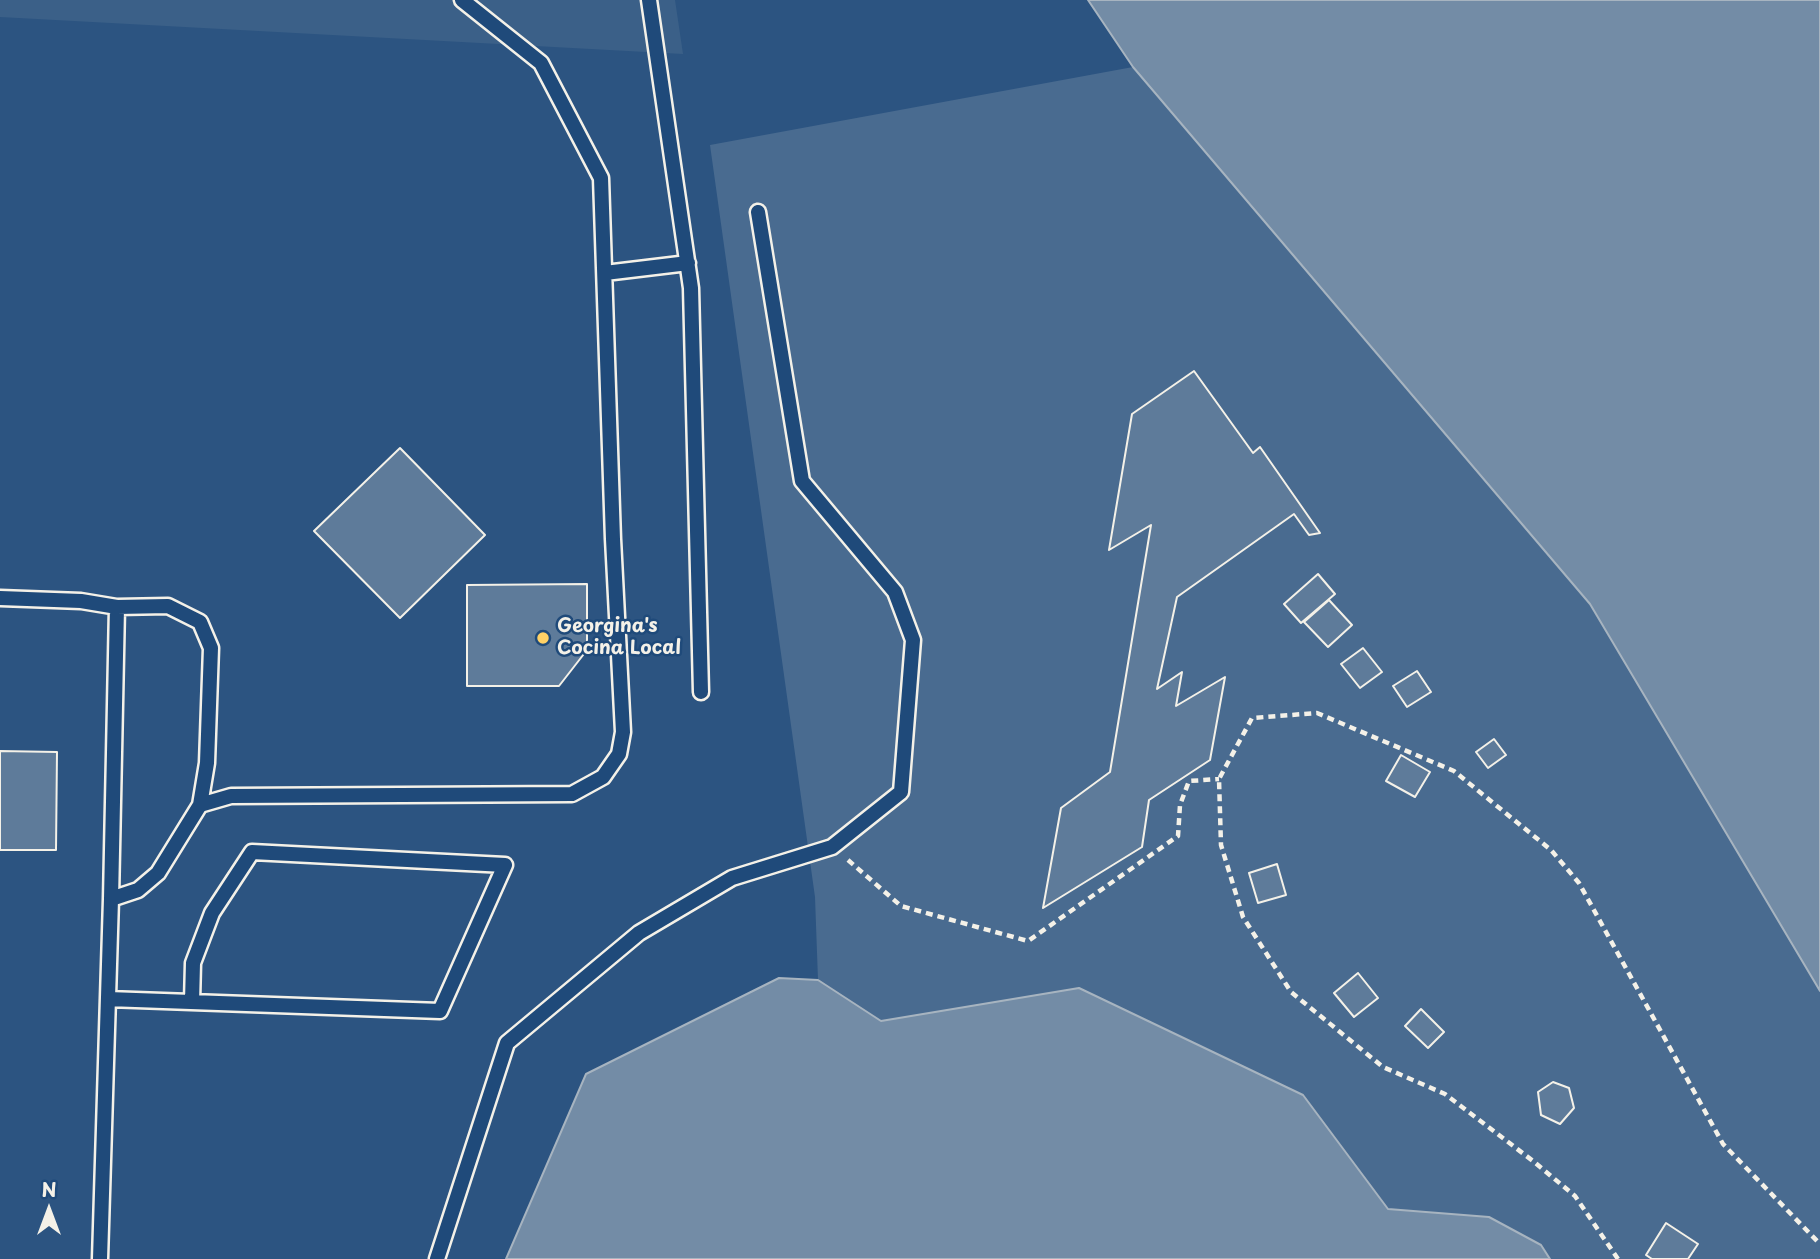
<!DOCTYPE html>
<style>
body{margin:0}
#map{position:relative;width:1820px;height:1259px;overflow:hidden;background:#2c5481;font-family:"Playpen Sans",sans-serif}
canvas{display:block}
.north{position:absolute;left:14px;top:1175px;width:70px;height:70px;-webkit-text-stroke:5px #1f4a7a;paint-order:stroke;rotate:0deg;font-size:19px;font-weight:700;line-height:28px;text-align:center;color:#f4f1e8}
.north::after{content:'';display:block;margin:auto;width:24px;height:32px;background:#f4f1e8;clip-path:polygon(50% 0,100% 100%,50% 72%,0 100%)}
</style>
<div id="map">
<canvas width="1820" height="1259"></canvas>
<div class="north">N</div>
</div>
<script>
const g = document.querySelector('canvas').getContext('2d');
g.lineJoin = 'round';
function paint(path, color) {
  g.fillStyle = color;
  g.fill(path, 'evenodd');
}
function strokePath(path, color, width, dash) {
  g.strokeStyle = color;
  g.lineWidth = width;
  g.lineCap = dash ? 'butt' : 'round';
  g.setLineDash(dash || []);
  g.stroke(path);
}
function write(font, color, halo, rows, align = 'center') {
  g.font = font + ' "Playpen Sans",sans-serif';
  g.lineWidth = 5;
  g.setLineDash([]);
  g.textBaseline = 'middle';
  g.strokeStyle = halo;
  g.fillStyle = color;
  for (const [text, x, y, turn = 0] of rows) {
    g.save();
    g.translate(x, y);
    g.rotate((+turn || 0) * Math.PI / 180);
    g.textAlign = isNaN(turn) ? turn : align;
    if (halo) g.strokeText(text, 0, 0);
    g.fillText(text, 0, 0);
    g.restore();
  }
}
const built = new Path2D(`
 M0,0H675L683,54L0,17Z`);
const green = new Path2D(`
 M1133,67L1590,604L1820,991V1259H1550L1541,1245L1489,1217L1388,1209L1303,1095L1079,988L881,1021L818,980L815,897L710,145Z`);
const water = new Path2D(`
 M1088,0H1820V991L1590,604L1133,67Z
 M779,978L818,980L881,1021L1079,988L1303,1095L1388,1209L1489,1217L1541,1245L1550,1259H506L586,1074Z`);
const building = new Path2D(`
 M1194,371L1253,453L1260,447L1320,533L1309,535L1294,514L1177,597L1157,689L1182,672L1176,706L1225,677L1210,760L1149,800L1142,847L1043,908L1061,808L1110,772L1151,525L1109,550L1132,414Z
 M400,448L485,535L400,618L314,531Z
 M1318,574L1335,594L1301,623L1284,604Z
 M587,584V650L559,686H467V585Z
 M1329,600L1352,625L1328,647L1304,622Z
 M1363,648L1382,672L1360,688L1341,664Z
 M1417,671L1431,692L1407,707L1393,686Z
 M1494,739L1506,755L1488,768L1476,752Z
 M0,751L57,752L56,850H0Z
 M1401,755L1430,772L1415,797L1386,781Z
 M1277,864L1286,895L1258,903L1249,873Z
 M1358,973L1378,998L1354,1017L1334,993Z
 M1421,1009L1444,1032L1428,1048L1405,1026Z
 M1553,1082L1569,1088L1574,1108L1560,1124L1541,1115L1538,1092Z
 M1666,1223L1698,1244L1688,1259H1652L1646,1255Z`);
const path = new Path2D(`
 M848,860L901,906L1028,941L1178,836L1180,805L1189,781L1219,779
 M1618,1259L1575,1196L1533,1161L1445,1094L1383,1067L1291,992L1243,917L1221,845L1219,779L1252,718L1317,713L1454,771L1551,850L1579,883L1723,1144L1820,1244`);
const lane = new Path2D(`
 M649,0L691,288L701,692
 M605,273L688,263
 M0,598L81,601L117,607L111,899L100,1259
 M117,607L168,606L200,622L211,648L207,763L200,805
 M111,899L138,890L158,873L200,805L231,796L572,794L603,777L619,754L623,732L613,539L601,178L541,63L462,0
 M108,999L440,1011L505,865L252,852L212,913L193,963L192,1002
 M437,1259L507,1043L639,933L732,878L832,847L901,792L913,640L895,592L802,481L758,212`);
const markers = [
 [543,638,7,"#ffd166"]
];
const poiNames = [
 ["Georgina's",557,627],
 ["Cocina Local",557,649]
];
paint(built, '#3b6088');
paint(green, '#496b90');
paint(water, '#738ca6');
strokePath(water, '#a7b4c0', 2);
paint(building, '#5e7b9a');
strokePath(building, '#f4f1e8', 2);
strokePath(lane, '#f4f1e8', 19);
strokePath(path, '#f4f1e8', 4.5, [7, 5]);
strokePath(lane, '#1f4a7a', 14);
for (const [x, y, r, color] of markers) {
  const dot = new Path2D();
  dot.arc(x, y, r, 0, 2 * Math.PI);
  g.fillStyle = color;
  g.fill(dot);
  strokePath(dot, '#1f4a7a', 2.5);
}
write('bold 19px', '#f4f1e8', '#1f4a7a', poiNames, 'left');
</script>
